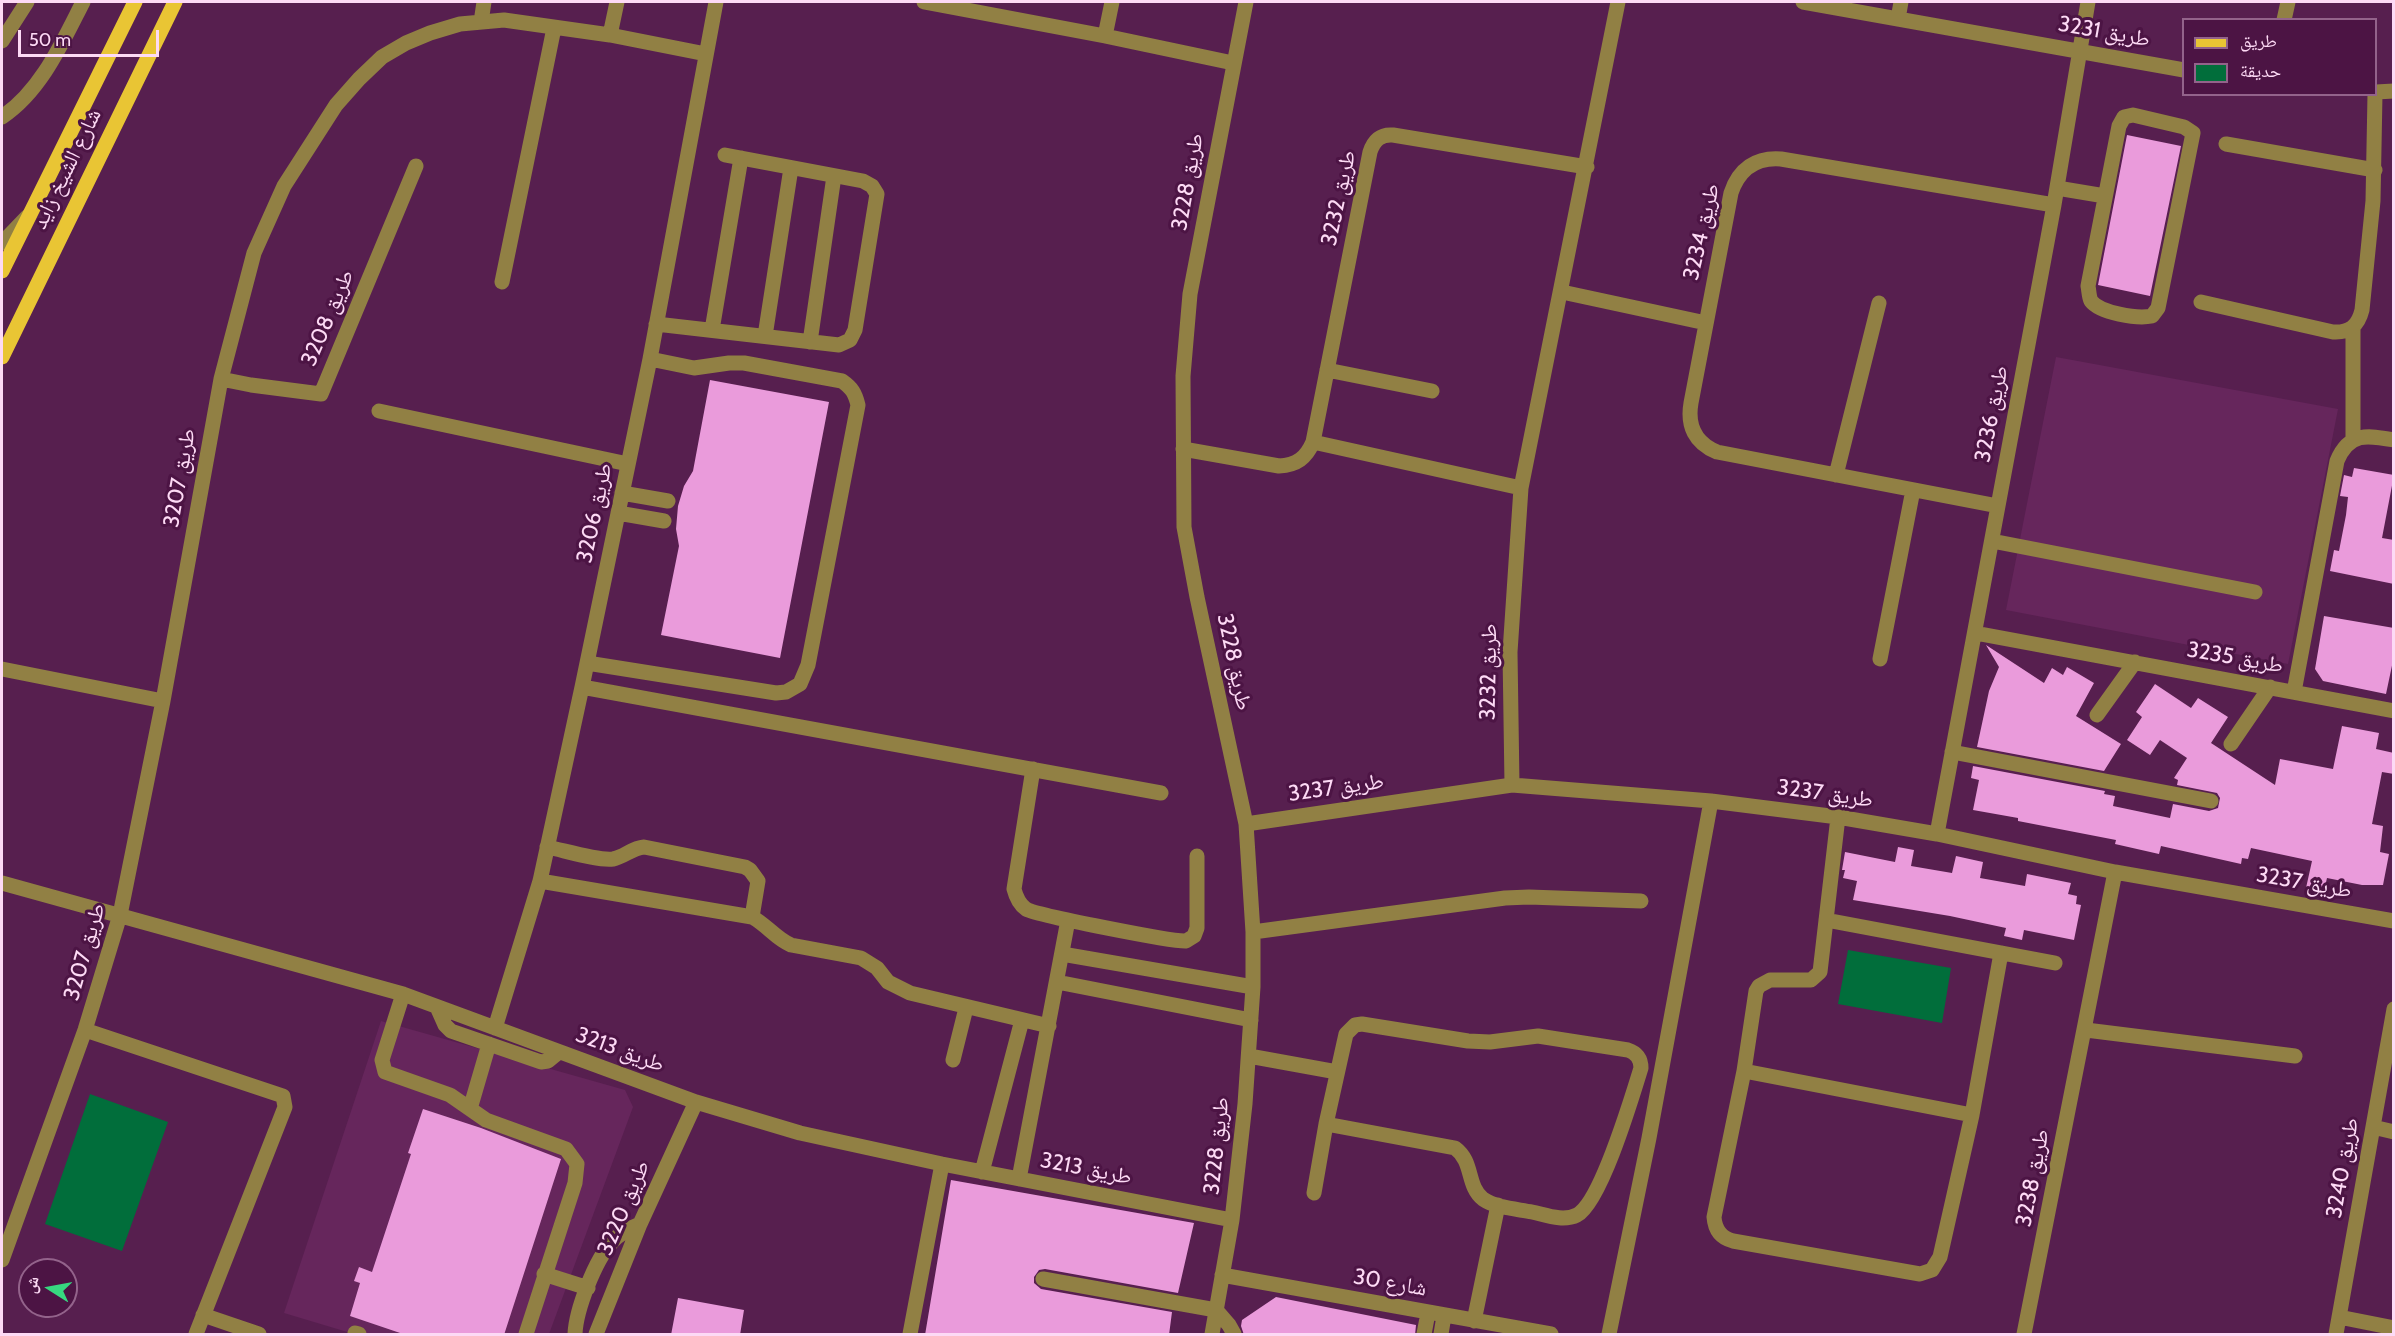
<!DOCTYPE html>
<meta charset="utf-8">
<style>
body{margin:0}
#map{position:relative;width:2395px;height:1336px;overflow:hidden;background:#571f4f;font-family:Cabin,"Noto Naskh Arabic",sans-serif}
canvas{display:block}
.frame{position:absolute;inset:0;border:3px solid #fddaf5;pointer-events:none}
.legend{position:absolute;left:2182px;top:18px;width:195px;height:78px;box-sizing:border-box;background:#4c1444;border:2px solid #93638b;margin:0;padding:8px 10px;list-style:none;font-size:18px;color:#fddaf5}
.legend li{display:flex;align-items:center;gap:12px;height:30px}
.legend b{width:30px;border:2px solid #93638b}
.north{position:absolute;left:18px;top:1258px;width:60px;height:60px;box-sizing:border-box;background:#4c1444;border:2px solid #93638b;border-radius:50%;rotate:281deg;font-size:16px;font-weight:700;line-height:24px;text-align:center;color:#fddaf5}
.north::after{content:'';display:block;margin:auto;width:21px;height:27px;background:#37d880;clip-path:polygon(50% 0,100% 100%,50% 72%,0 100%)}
.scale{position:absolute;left:18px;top:30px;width:141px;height:27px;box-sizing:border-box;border:3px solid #fddaf5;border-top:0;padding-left:8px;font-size:18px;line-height:21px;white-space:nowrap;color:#fddaf5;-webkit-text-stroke:4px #4c1444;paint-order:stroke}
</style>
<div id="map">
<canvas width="2395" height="1336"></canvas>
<div class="frame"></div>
<ul class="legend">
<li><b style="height:8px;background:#e9c534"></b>طريق</li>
<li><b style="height:16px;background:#016e3b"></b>حديقة</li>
</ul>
<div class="north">ش</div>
<div class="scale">50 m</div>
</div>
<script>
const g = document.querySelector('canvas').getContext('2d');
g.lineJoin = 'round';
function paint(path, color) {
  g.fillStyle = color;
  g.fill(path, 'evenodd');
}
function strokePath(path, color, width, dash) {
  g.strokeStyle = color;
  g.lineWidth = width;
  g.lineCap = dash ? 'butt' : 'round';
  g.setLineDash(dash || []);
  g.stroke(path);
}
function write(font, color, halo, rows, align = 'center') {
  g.font = font + ' Cabin,"Noto Naskh Arabic",sans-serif';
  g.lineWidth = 6;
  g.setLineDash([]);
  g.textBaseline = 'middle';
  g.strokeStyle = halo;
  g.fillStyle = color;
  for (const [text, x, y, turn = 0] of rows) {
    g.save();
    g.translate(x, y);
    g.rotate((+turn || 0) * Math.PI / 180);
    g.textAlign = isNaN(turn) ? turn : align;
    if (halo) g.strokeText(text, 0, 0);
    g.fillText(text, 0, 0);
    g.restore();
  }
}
const built = new Path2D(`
 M2056,357L2338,409L2288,664L2006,610Z
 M381,1021L625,1090L633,1107L549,1334H354L284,1313Z`);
const green = new Path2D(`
 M1848,950L1951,968L1942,1023L1838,1004Z
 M90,1094L168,1122L122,1251L45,1224Z`);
const building = new Path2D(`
 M2127,135L2181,146L2150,296L2098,285Z
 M710,380L829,402L780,658L661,635L679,546L676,529L678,506L684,486L693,471Z
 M2354,468L2394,475L2382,538L2394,540V584L2330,571L2334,550L2339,551L2346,515L2348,497L2340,496L2344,475L2352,477Z
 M2324,616L2394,628V656L2386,694L2323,681L2315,669Z
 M1986,645L2044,683L2052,668L2063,675L2067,667L2094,683L2076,716L2121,744L2104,771L1977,747L1989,691L1999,667Z
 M2155,684L2191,708L2198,698L2228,717L2211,743L2275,785L2280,759L2333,769L2342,726L2379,733L2376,749L2394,753V774L2382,772L2372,824L2383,826L2380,852L2389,854L2383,885H2362L2327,878L2324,891L2306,888L2312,861L2251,848L2248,859L2242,858L2241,864L2161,846L2159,854L2115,844L2116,840L2018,821V818L1973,810L1979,780L1971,778L1973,766L2105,791L2104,794L2115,796L2113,806L2170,818L2173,804L2209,811L2218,808L2220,798L2217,793L2177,785L2178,780L2174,778L2187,758L2160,740L2150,755L2127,740L2142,717L2136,712Z
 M1898,847L1914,850L1911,866L1952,873L1956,856L1983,862L1980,878L2025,886L2027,874L2071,883L2068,894L2077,896L2076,904L2081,905L2074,940L2024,930L2022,940L2004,936L2006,928L1950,916L1853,900L1857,881L1843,878L1845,870H1842L1845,852L1895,862Z
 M423,1109L481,1128L561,1159L504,1335H406L350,1316L360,1283L354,1281L359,1267L372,1272L411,1154L408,1153Z
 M951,1180L1194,1223L1178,1293L1045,1269L1039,1270L1034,1277V1283L1041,1289L1172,1312L1169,1335H925Z
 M1276,1297L1416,1325L1415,1335H1244L1241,1326L1242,1320Z
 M678,1298L744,1310L740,1335H671Z`);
const minor = new Path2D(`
 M924,2L1105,36L1233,63
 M1803,2L2184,70
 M1898,19L1901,2
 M2284,20L2288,2
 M481,22L484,2
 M610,35L617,2
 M1105,36L1112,2
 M2,41L27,2
 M2376,92L2394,91
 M2133,115L2184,127L2193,133L2158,308L2152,316C2137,319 2100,313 2091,301C2089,297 2089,291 2088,286L2119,126L2124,117Z
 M2,117C41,91 62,43 83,2
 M2226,144L2375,170
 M2057,188L2105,196
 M2,243L27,217
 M502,282L554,28
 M1562,292L1706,323
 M2201,302L2333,332C2350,333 2358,326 2362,310L2373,201L2375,94
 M656,324L839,345L850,340L855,330L877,194L872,186L863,181L725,155
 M2353,328V440
 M712,330L741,158
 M765,336L791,168
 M810,342L834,176
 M1327,370L1432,391
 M221,379L251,385L321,394L416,166
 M379,411L628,464
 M1313,442L1521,488
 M1183,449L1279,466C1297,465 1306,458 1313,442L1370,152C1374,140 1381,134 1393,135L1587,167
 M1836,475L1879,303
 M622,493L668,501
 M1998,506L1717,452C1695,443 1687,426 1691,403L1731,193C1739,169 1756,157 1781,159L2054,205
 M618,513L664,521
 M1992,541L2255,592
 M1975,633L2394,711
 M1880,659L1913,490
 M587,663L776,693L786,692L800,684L808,665L858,405C855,393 852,388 842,381L744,363H729L694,368L650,359
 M2,669L163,701
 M582,687L1161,793
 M2294,692L2337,461C2349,432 2367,435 2394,440
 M2097,715L2135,662
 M2231,744L2270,687
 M1952,752L2211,801
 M1033,769L1014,889C1016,897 1019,904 1026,909C1035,915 1174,942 1186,941L1194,936L1197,928V856
 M1512,785L1510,652L1521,488L1618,2
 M1838,817L1820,972L1811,980H1770L1759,986L1756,991L1744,1071L1714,1217C1715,1230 1721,1238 1733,1241L1920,1274L1932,1270L1940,1257L1972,1115L2001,953
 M1246,824L1512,785L1711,801L1838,817L1937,834L2115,872L2394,921
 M1937,834L2054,205L2088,2
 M547,847C563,850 598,861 613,859C624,857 632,848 644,847L745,867L750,870L758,881L752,917
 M540,881L752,917C767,925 776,939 791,945L861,958L877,968L888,982L910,993L1049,1026
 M2,883L403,994L696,1102L800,1133L942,1164L1232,1220
 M1826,920L2055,963
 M1253,932L1505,898L1529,897L1641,901
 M1062,954L1253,987
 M1057,982L1251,1020
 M403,994L382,1060L385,1072L450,1095L486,1120L566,1149L577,1164L575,1183L526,1334
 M437,1007L445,1025L451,1031L541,1062L548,1061L559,1052
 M495,1028L540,881L582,687L650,359L716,2
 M85,1030L283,1096L285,1107L196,1334
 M2086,1030L2295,1056
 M1249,1056L1337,1072
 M953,1060L966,1008
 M1744,1071L1972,1115
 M470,1109L489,1044
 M2373,1127L2394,1132
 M982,1172L1022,1020
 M1019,1179L1068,920
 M1314,1193L1326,1124L1346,1034L1355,1025L1362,1024L1468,1041L1490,1042L1538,1036L1628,1050C1637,1053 1641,1059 1641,1068C1632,1097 1601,1202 1577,1215C1563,1222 1546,1215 1532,1212C1517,1209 1496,1208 1483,1199C1466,1185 1474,1162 1455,1148L1326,1124
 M2,1260L85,1030L120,915L163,701L221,379L254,253L284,186L336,105L359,79L382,57L406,43L430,33L460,24L504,20L610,35L706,54
 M544,1274L588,1288
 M1222,1275L1551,1334
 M1043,1279L1216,1310L1229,1325L1234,1334
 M203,1315L259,1334
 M2339,1317L2394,1328
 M1474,1321L1498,1205
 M355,1333L359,1334
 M575,1334C576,1310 595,1260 612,1242C620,1233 630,1228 640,1224
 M596,1334L640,1224L696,1102
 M910,1334L942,1164
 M1212,1334L1232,1220L1245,1104L1253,987V932L1246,824L1197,597L1184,527L1183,376L1190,294L1246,2
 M1424,1334L1428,1313
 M1441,1334L1444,1316
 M1609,1334L1649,1138L1711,801
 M2024,1334L2115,872
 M2336,1334L2394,1009`);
const major = new Path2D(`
 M2,271L135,2
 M2,357L175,2`);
const streetNames = [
 ["طريق 3231",2104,32,10],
 ["شارع الشيخ زايد",67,169,-64],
 ["طريق 3228",1188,182,-80],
 ["طريق 3232",1339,198,-78],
 ["طريق 3234",1702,232,-77],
 ["طريق 3208",328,318,-67],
 ["طريق 3236",1992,414,-79],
 ["طريق 3207",180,478,-80],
 ["طريق 3206",595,513,-78],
 ["طريق 3235",2235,658,10],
 ["طريق 3228",1234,662,78],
 ["طريق 3232",1489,672,-89],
 ["طريق 3237",1336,788,-8],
 ["طريق 3237",1825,794,8],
 ["طريق 3237",2304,883,10],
 ["طريق 3207",85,952,-74],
 ["طريق 3213",620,1050,20],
 ["طريق 3228",1217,1146,-84],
 ["طريق 3240",2343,1168,-80],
 ["طريق 3213",1086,1169,11],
 ["طريق 3238",2033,1178,-79],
 ["طريق 3220",624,1208,-67],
 ["شارع 30",1390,1283,10]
];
paint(built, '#66265c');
paint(green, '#016e3b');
paint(building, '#ea9bdb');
strokePath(minor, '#918044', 15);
strokePath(major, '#e9c534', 15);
write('22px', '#fddaf5', '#4c1444', streetNames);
</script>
